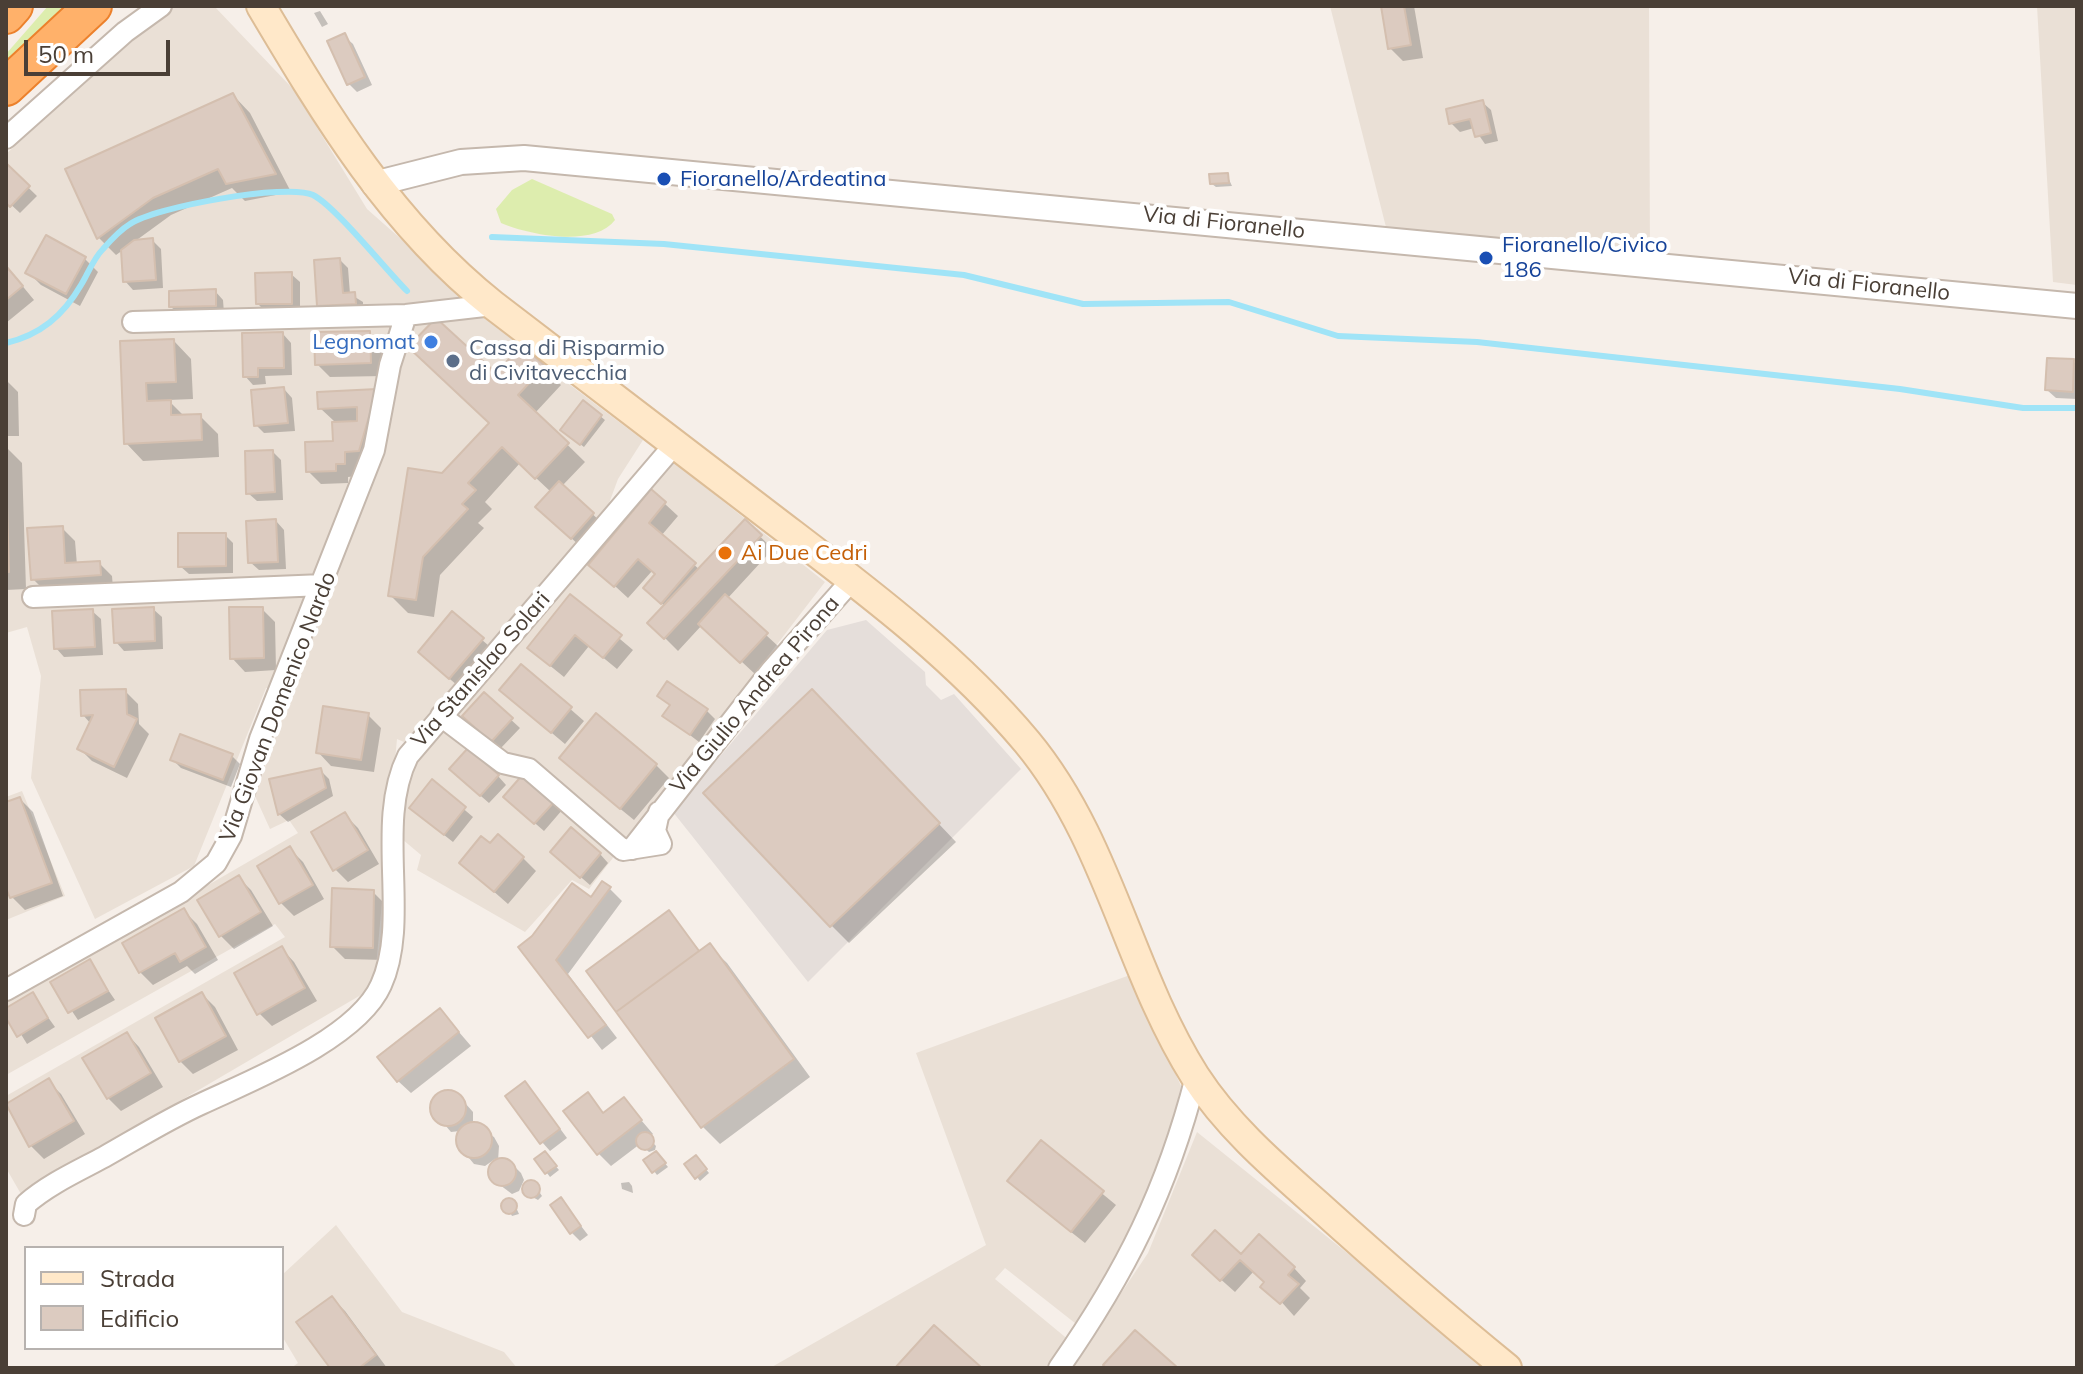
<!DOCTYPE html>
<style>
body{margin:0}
#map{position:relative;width:2083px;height:1374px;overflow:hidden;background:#f6efe9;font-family:Mulish,sans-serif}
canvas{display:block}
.frame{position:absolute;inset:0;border:8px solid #4a3f36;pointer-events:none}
.legend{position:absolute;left:24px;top:1246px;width:260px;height:104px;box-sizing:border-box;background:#fff;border:2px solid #b7b2af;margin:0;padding:10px 14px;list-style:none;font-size:24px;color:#4a3f36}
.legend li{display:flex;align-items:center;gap:16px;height:40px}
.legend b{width:40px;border:2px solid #b7b2af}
.scale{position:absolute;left:24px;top:40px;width:146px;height:36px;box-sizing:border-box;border:4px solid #4a3f36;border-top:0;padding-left:10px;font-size:24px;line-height:28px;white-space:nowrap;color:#4a3f36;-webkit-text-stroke:6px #fff;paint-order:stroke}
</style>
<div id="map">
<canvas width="2083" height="1374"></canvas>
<div class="frame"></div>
<ul class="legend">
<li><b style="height:10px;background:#ffe8c9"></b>Strada</li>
<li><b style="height:22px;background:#dccbc0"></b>Edificio</li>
</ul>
<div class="scale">50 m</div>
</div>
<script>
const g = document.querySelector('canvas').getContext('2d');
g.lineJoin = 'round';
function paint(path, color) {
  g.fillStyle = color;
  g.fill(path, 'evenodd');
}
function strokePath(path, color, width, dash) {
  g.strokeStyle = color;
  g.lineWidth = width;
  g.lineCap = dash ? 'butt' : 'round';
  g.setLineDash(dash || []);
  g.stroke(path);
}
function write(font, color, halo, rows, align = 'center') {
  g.font = font + ' Mulish,sans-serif';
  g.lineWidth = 8;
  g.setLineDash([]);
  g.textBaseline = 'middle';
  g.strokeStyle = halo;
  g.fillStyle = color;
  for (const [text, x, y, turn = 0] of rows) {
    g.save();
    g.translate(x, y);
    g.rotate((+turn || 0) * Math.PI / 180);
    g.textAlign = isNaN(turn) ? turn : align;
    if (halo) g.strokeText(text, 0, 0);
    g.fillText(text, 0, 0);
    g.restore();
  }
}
const residential = new Path2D(`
 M172,6L215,7L294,90L367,209L545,366L643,440L618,479L608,506L404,742L397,739L375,978L366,992L21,1194L6,1168V1096L285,937L275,924L6,1075V1002L298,833L289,820L270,829L255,796L291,693L266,688L194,866L95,919L31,778L41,676L27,627L6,633V154Z
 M1330,6H1649L1650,264L1389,239Z
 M2037,6H2077V285L2053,282Z
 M671,460L825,582L589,889L572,880L525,932L417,870L421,855L402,839L408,769Z
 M22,791L65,896L6,920V797Z
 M1130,975L1181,1086L1159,1181L1080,1327L1005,1268L995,1279L1070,1341L1053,1368H770L986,1245L916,1053Z
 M1197,1132L1490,1368H1071L1148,1253Z
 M336,1225L402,1312L504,1352L517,1368H291L298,1363L282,1336V1275Z`);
const industrial = new Path2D(`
 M866,620L925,672L926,685L941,700L954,694L1021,769L808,982L673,812L827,630Z`);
const green = new Path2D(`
 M48,6H69L6,67V54Z
 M532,179L612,214L615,220C594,248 529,235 501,223L496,209L512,190Z`);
const shadow = new Path2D(`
 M1383,6H1414L1423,58L1403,61L1390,48Z
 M320,11L328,24L322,27L314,13Z
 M344,36L353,44L372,85L357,92L349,84Z
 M233,95L250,113L291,192L245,201L232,188L171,215L134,242L152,240L161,249L163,288L133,290L125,281L123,250L116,255L99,238L68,170Z
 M1482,102L1491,110L1498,141L1485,144L1474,128L1460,132L1451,123Z
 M6,166L37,196L20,213L6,200Z
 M1227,175L1232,186L1216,187L1212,184Z
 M85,259L98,272L80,306L41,285L28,272Z
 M340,260L348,268L350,294L363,302V311L328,314L319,305Z
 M6,266L34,300L6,323Z
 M291,274L300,282V311L266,312L258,304Z
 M215,291L223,300L224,313L180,315L171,307Z
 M369,333L382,346L383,376L330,377L317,364Z
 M283,334L291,343L292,375L265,376L266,384L253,385L245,376Z
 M174,341L191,359L193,399L168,400L185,417L200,416L218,434L219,457L143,461L126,443L122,343Z
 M522,347L561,385L535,413L585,462L562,486L601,522L580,546L546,515L551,492L520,463L485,502L492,509L478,523L484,528L440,575L434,617L408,613L390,595L442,475L491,423L496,376Z
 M2073,361L2077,365V399L2056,398L2047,390Z
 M6,380L18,392L19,436H6Z
 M284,389L292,398L295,431L264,433L256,425Z
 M376,391L372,464H357V476L348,477V483L321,484L308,471L335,443L334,421L320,408Z
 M584,403L605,420L584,447L566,433Z
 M6,447L22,463L26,589L6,590Z
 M273,452L281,460L283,500L257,501L248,493Z
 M652,492L678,516L661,536L700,570L745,522L773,549L727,599L779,647L755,674L702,625L678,651L650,623L665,606L658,601L657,575L652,571L628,598L602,574Z
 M276,521L284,530L286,569L259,570L250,562Z
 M62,528L75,541L77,565L99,563L112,576L113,588L46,592L33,579Z
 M225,535L233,543V573L189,574L180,566Z
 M570,597L633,650L617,669L589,646L564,677L543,660Z
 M153,609L162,617L163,649L124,651L116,642Z
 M262,609L275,622L276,670L245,672L232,658Z
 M92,611L101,619L103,655L64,657L56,648Z
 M452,614L496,652L463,690L433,665Z
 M521,666L584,721L565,744L515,702Z
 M125,691L138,704L139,724L149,734L127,778L92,761L79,748L91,724L83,715Z
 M484,695L520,728L500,749L473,724Z
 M660,696L707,711L715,719L699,742L665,716L671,706Z
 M830,709L956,842L849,943L832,926Z
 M368,715L381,728L374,772L331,766L318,752Z
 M232,756L240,764L231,787L181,768L172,759Z
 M656,765L669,778L634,820L574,771Z
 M320,770L329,779L333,796L288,822L279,814Z
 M525,774L563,809L544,831L514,805Z
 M498,776L506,785L489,803L460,778Z
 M432,782L473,817L453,842L420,816Z
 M20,799L33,812L63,896L25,910L12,897L6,882V804Z
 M345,815L358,828L379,864L348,882L335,869Z
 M290,849L303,862L324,899L294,916L281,903Z
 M600,854L608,863L590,885L561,860Z
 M523,858L536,871L508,904L475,875Z
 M238,877L251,890L273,926L234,949L221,936Z
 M609,888L622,901L568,974L617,1038L602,1050L521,947Z
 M373,892L386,905L385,960L345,959L332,946Z
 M184,911L197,924L218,960L195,974L187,966L153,985L140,972L124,944Z
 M669,913L701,952L709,946L727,963L810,1077L720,1144L702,1126L589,971Z
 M282,949L294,962L317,1001L272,1026L259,1013Z
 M89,962L115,1000L78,1020L53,983Z
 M202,994L215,1007L238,1050L193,1074L180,1061Z
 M32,995L55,1027L27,1044L6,1010Z
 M440,1010L471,1046L411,1093L398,1081Z
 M127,1034L139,1047L163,1087L121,1111L108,1098Z
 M48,1081L61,1094L85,1134L44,1159L31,1146L7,1105Z
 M446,1092L457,1094L473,1112V1124L494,1137L499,1146L498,1161L512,1164L521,1173L524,1180L519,1191L512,1194L492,1179L490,1170L495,1159L485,1166L474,1164L459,1146L460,1131L451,1132L433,1111V1102Z
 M533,1092L567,1138L550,1151L542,1142Z
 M587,1095L605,1114L624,1100L653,1134L648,1138L656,1146L655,1150L649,1152L640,1144L611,1166L598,1153Z
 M1041,1143L1116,1205L1085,1243L1023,1194Z
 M548,1157L559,1170L550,1177L537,1160Z
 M660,1157L668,1167L657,1175L654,1171Z
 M699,1161L709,1173L700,1181L697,1177Z
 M629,1182L632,1186L633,1193L622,1189L621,1183Z
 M534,1184L542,1196L538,1200L525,1193V1187Z
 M561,1200L588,1235L580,1241L572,1233Z
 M513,1201L519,1214L512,1216L505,1203Z
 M1241,1256L1294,1268L1306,1281L1300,1288L1310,1298L1294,1316L1254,1271L1235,1292L1208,1268Z
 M332,1298L345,1311L387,1368H332Z`);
const stream = new Path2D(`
 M492,237L664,244L964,275L1083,304L1229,302L1338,336L1477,342L1900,389L2023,408H2077
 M6,343C40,335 63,316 81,285C88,274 93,259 103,249C110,241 120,230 130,224C154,207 287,183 313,195C335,206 386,270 407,291`);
const building = new Path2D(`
 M1381,6H1404L1411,45L1388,49Z
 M345,33L365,77L347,85L327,41Z
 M233,93L276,174L226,184L218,169L153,198L97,239L65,169Z
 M1483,100L1491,133L1475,137L1470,119L1449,124L1446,109Z
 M6,163L30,186L10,207L6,203Z
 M1228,173L1229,183L1210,184L1209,174Z
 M46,235L86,257L66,294L25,273Z
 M153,238L156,280L123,282L121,250L134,240Z
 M340,258L343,293L355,292L356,304L317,306L314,260Z
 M6,266L23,286L6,300Z
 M292,272V304H256L255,273Z
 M216,289V306L169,307V291Z
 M436,318L496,373L522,345L545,366L518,395L569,443L535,479L502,447L468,483L476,490L462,504L468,509L423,557L416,600L388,596L408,468L442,473L489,423L408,347Z
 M370,331L371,363L315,365L314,332Z
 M283,332L284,368H258V377H243L242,333Z
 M174,339L176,382L146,383L147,401L171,400V415L201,414L202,440L124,444L120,341Z
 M2047,358L2074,359L2073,392L2045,390Z
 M284,387L288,423L254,426L251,390Z
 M377,389L359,451L345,452V464H336V471L306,472L305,442L333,441L332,422L357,421V407L318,409L317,392Z
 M583,400L602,415L580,445L560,430Z
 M273,450L275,492L246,494L245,451Z
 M6,470L9,572H6Z
 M559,481L594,513L571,539L535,507Z
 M651,489L666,502L649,523L696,563L661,604L643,588L655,574L638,559L614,587L588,565Z
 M276,519L278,562L248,563L246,521Z
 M745,519L762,535L664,639L647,623Z
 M63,526L65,563L100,561L101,575L31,580L27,528Z
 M178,533H226V566L178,567Z
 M570,594L622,635L603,658L575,635L550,666L527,648Z
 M725,594L768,633L740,663L698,624Z
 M154,607L155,641L114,643L112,609Z
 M229,607H263L264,658L230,659Z
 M93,609L95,647L54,649L52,611Z
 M452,611L484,638L449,679L418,652Z
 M521,664L572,707L551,733L499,690Z
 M667,681L708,709L690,735L662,716L670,705L657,696Z
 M126,689L127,714L137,719L114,767L77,749L93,715L81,716L80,690Z
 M812,689L940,823L830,927L703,793Z
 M484,692L513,718L491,742L462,716Z
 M323,706L369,713L361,760L316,753Z
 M596,713L657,764L620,809L559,758Z
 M180,734L233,754L223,780L170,760Z
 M468,748L499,775L480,796L449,769Z
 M321,768L326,788L278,815L269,779Z
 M525,772L556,800L534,824L503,797Z
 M432,779L466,807L444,835L409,808Z
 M20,797L52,883L10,898L6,888V802Z
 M345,812L368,850L333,871L311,832Z
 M571,827L601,853L580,878L550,852Z
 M498,834L524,857L494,892L459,863L481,836L490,843Z
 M290,846L313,885L279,904L257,866Z
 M239,875L261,912L219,937L197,900Z
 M602,881L611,887L556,960L606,1025L588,1038L518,947L532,936L572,883L591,897Z
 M332,888L374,890L373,948L330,947Z
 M184,908L206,947L180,962L175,953L139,973L122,943Z
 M669,910L699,951L616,1012L586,971Z
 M710,943L794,1059L701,1128L616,1012Z
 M282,946L305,988L257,1015L234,973Z
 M90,959L108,991L68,1013L50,982Z
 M33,992L48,1018L17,1037L6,1018V1008Z
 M202,992L226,1036L179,1062L155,1018Z
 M440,1008L459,1032L397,1082L377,1057Z
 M127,1032L151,1073L107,1099L82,1058Z
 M49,1078L74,1121L29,1147L6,1104Z
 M525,1081L560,1129L540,1144L505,1096Z
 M430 1108a18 18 0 1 1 36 0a18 18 0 1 1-36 0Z
 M588,1092L603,1113L624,1097L642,1120L597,1155L563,1111Z
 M456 1140a18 18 0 1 1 36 0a18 18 0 1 1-36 0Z
 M636 1141a9 9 0 1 1 18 0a9 9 0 1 1-18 0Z
 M1041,1140L1104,1191L1071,1232L1007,1181Z
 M545,1151L557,1166L545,1174L534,1159Z
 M656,1151L666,1163L652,1173L643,1160Z
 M696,1155L707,1169L695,1179L684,1164Z
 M488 1172a14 14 0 1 1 28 0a14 14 0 1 1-28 0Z
 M522 1189a9 9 0 1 1 18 0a9 9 0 1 1-18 0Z
 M561,1197L581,1226L570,1234L550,1205Z
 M501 1206a8 8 0 1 1 16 0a8 8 0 1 1-16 0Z
 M1215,1230L1241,1254L1259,1234L1295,1267L1288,1275L1299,1284L1280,1304L1260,1287L1264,1282L1240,1260L1220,1281L1192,1255Z
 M332,1296L376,1355L359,1368H330L296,1322Z
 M934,1325L982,1368H895Z
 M1135,1330L1178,1368H1106L1103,1365Z`);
const minor = new Path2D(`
 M6,138L125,32L161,6
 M133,322L406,315L493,305
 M33,597L323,585
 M441,716L503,763L529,769L623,850L661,844L655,831L659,812
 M632,849L771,671L852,580
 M6,990L181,892L216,863L231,836L260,739L374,450L390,365L406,315
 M24,1215L26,1204C49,1184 78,1171 104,1157C136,1139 168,1119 201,1104C252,1080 357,1039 381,985C411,919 374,824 408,756L675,444
 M1059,1368C1126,1272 1167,1190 1196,1077`);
const tertiary = new Path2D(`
 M374,184L461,162L524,158L2077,306`);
const secondary = new Path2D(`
 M261,6C327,117 391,224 493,305C587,377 680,448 774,520C863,588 954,655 1027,742C1109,841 1128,970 1195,1076C1228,1127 1275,1167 1319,1206C1381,1262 1443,1316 1507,1368`);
const motorway = new Path2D(`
 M6,15L14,6
 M6,87L93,6`);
const markers = [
 [664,179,8,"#1a4fb4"],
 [1486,258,8,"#1a4fb4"],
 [431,342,8,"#3f7fe0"],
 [453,361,8,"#5c6f8a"],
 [725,553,8,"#e8710a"]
];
const transitNames = [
 ["Fioranello/Ardeatina",680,179],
 ["Fioranello/Civico",1502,245],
 ["186",1502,270]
];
const streetNames = [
 ["Via di Fioranello",1224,223,6],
 ["Via di Fioranello",1869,285,6],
 ["Via Stanislao Solari",481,670,-49],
 ["Via Giulio Andrea Pirona",755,695,-50],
 ["Via Giovan Domenico Nardo",278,707,-69]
];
const shopNames = [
 ["Legnomat",415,342]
];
const serviceNames = [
 ["Cassa di Risparmio",469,348],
 ["di Civitavecchia",469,373]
];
const foodNames = [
 ["Ai Due Cedri",741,553]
];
paint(residential, '#eae0d6');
paint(industrial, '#e5deda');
paint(green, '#ddedae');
paint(shadow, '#0003');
strokePath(stream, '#a0e4f7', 6);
paint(building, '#dccbc0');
strokePath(building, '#d4bfaf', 2);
strokePath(minor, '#c5b8ad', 24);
strokePath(tertiary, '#c5b8ad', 28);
strokePath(secondary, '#ddbd96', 32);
strokePath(motorway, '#ec812c', 40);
strokePath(minor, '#fff', 20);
strokePath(tertiary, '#fff', 24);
strokePath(secondary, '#ffe8c9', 28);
strokePath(motorway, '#ffb16a', 36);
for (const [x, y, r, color] of markers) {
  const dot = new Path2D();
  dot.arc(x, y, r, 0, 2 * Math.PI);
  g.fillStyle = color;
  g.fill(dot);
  strokePath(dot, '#fff', 3);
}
write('22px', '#164399', '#fff', transitNames, 'left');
write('22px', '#4a3f36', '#fff', streetNames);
write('22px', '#366cbe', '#fff', shopNames, 'right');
write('22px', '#4e5e75', '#fff', serviceNames, 'left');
write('22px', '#c56008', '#fff', foodNames, 'left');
</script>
